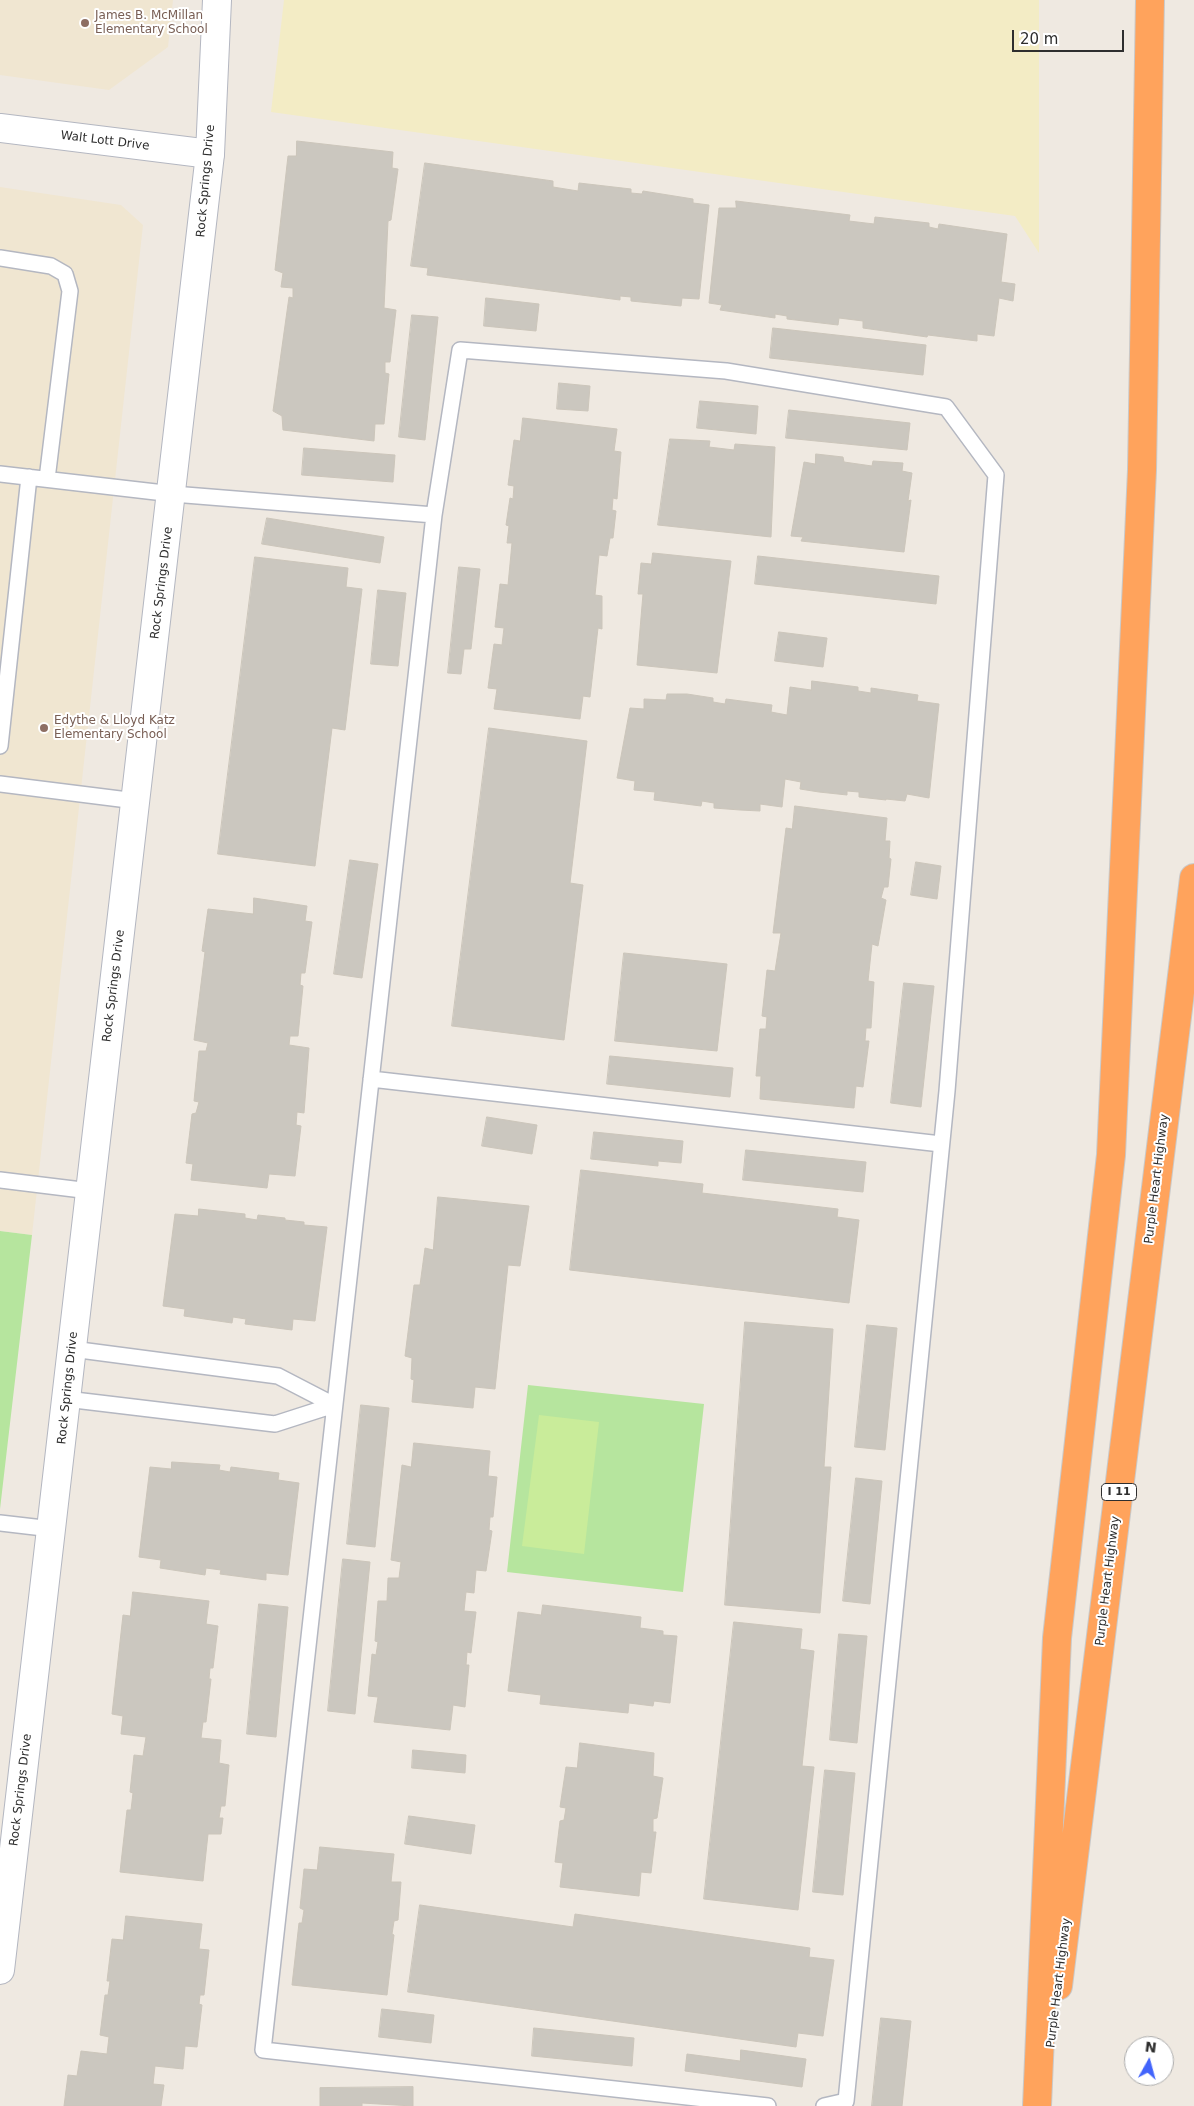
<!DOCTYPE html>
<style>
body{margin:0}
#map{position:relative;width:1194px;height:2106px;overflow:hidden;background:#efe9e1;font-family:"DejaVu Sans",sans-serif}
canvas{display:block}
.north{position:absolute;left:1124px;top:2036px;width:50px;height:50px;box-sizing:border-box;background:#fff;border:1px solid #ababab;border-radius:50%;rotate:7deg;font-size:14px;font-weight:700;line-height:20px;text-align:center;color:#2e2e2e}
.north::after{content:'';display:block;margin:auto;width:18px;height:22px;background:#4264fb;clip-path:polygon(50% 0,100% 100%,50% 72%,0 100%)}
.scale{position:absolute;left:1012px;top:30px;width:112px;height:22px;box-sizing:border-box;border:2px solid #2e2e2e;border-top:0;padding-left:6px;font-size:15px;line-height:18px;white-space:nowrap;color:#2e2e2e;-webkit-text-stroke:4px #fff;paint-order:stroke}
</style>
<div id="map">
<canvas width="1194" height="2106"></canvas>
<div class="north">N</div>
<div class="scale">20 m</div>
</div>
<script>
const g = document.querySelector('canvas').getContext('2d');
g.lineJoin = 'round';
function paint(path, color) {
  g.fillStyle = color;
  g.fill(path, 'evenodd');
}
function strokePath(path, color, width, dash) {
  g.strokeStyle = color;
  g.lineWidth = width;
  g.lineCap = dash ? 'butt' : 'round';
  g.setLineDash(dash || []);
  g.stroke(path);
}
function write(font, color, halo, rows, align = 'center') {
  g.font = font + ' "DejaVu Sans",sans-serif';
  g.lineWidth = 4;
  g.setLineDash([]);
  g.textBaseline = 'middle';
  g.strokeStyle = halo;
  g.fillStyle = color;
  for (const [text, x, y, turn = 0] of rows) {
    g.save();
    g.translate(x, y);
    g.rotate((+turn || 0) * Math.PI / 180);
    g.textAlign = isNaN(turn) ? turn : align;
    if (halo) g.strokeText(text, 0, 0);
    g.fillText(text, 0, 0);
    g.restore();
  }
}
const education = new Path2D(`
 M0,0H173L168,47L109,90L0,75Z
 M0,187L121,205L143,225L32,1235L0,1231Z`);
const green = new Path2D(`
 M0,1231L32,1235L0,1509Z
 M528,1385L704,1404L683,1592L507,1572Z`);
const sand = new Path2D(`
 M284,0H1039V253L1015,216L271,112Z`);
const pitch = new Path2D(`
 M539,1415L599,1422L584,1554L522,1546Z`);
const building = new Path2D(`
 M297,141L393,152L392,168L398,169L391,220L388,221L384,308L396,310L390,362H385V373L389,374L384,424H375L374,441L283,430L282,416L273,411L289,297L293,298V288L281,287L283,273L275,270L288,156H296Z
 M425,163L553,181V187L578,191L579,183L631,189V193L642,194L643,191L693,199V203L709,205L699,299L682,298L681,306L631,301V297L620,296V300L427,275L428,268L411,266Z
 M736,201L850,215L849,221L874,224L875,217L929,223V227L938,229L939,224L1007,234L1001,282L1015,284L1013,301L999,298L994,336L977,334V341L928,335L927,337L863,328V321L839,318L838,325L787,319V316L775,314V318L720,310L722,305L709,303L719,208H736Z
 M486,298L539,304L536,331L484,326Z
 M412,315L438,317L425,440L399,437Z
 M773,328L926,345L923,375L770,358Z
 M559,383L590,386L588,411L557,409Z
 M700,401L758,406L756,434L697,428Z
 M789,410L910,423L907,450L786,438Z
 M523,418L617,429L614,451L621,452L617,499L613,498L612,510L616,511L613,538H610L607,556L599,555L595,595L602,596V629L598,628L590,697L583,696L580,719L494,709L497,689L488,688L494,644L502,645L504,628L495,627L500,584L508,585L512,543H507L509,526L506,525L510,498L513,499L514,486L508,485L514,440L520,441Z
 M670,439L710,441L709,447L734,450L735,444L775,447L771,537L658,525Z
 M304,448L395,455L393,482L302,475Z
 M816,454L843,457L844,462L872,466L873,461L903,463L902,471L912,473L908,501L911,500L904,552L801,541L803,537L791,536L804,462L815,464Z
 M267,518L384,537L380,563L262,544Z
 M653,553L731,561L717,673L637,665L643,594H638L641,563L651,564Z
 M758,556L939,576L936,604L755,584Z
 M255,557L348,568L346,587L362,589L345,730L332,728L315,866L218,854Z
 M459,567L480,569L471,649H464L461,674L448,673Z
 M378,590L406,593L398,666L371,664Z
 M779,632L827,638L823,667L775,661Z
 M812,681L858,687V691L871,693V688L918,695L917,701L939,704L929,798L907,794L905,801L886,799V800L859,797V792L847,791V795L819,792L800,789L801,782L785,779L782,807L760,804V811L740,810L714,808V803L702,801L701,806L654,800L655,792L634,790L635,781L617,778L630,708L644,709V699L666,700L667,694H687L713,698V702L725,704L726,699L772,705L771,712L787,715L790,687L811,690Z
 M489,728L587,741L570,883L583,885L564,1040L452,1026Z
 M795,806L887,818L885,841H890L889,858L891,859L888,887H884L881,898L886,900L878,946L872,944L868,981L874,982L871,1028H866L865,1041H869L863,1087L856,1086L854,1108L760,1099L761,1076H756L760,1029H766L767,1017L762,1016L767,970L775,971L781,933H773L786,828L792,829Z
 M350,860L378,864L362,978L334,974Z
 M916,862L941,866L937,899L911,895Z
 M254,898L307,906L305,921L312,922L305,973H301L300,985L303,986L298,1036H290L289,1045L309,1048L304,1113L297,1112L296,1125L301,1126L295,1176L269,1174L267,1188L191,1180L193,1164L186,1163L192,1114L196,1113L199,1102L194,1101L199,1051H206L208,1043L194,1040L205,952L202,951L208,909L253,914Z
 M624,953L727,964L717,1051L615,1041Z
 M904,983L934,986L921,1107L891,1103Z
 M610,1056L733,1068L730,1097L607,1084Z
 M487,1117L537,1125L532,1154L482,1146Z
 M594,1132L683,1141L681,1163L658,1161V1166L591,1159Z
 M746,1150L866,1162L863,1192L743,1180Z
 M581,1170L703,1184L702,1193L838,1209L837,1217L859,1220L849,1303L570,1270Z
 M438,1197L529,1206L520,1266L508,1265L495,1389L475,1387L473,1408L412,1402L414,1380L411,1379L412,1358L405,1356L414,1285H420L425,1248L433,1250Z
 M199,1209L245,1214V1218L257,1220L258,1215L285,1218V1220L304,1222V1225L327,1227L315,1321L293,1319L292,1330L245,1324L246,1319L233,1317L232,1323L184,1316L185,1309L163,1306L175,1214L198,1216Z
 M745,1322L833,1329L824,1467H831L820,1613L725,1605Z
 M867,1325L897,1328L885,1450L855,1447Z
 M361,1405L389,1408L375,1547L347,1544Z
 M414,1443L490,1451L488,1476L497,1477L493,1517H490L489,1530L492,1531L486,1571L476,1570L474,1593L466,1592L464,1611L476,1612L471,1653L467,1652L466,1665H469L465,1707L453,1705L450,1730L374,1722L378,1697L368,1696L372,1654L376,1655L378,1642L375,1641L378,1601H387L388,1578H399L401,1562L391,1560L402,1465L411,1467Z
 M172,1462L220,1465L219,1470L230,1472L231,1467L279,1473L278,1480L299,1483L288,1575L266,1573V1580L220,1574L221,1570L206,1568L205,1575L160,1568L161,1560L139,1557L150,1467L171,1469Z
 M856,1478L882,1481L870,1604L843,1601Z
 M343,1559L370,1562L355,1714L328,1711Z
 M133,1592L209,1601L206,1624L218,1626L213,1668H210L209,1679H211L206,1722H203L201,1738L221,1740L219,1763L229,1765L225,1806H221L219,1818H223L221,1834H208L203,1881L120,1872L127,1810H131L133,1793L130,1792L134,1755L143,1756L146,1737L121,1734L123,1716L112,1714L123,1615L130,1616Z
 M259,1604L288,1607L276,1737L247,1734Z
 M543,1605L641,1617L640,1628L663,1631V1635L677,1636L670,1703L654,1701L653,1706L629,1703L628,1713L540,1704L541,1695L508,1691L518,1612L541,1615Z
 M734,1622L802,1629L800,1649L814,1651L802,1766L814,1767L798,1910L704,1899Z
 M839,1634L867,1636L857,1743L830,1740Z
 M580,1743L654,1753L653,1776L663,1778L657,1818L653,1819V1832H656L651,1873L641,1872L639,1896L560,1887L563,1863L555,1862L560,1821L564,1820L566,1808L560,1807L566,1767L577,1768Z
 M413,1750L466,1755L465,1773L412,1768Z
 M825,1770L855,1773L843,1895L813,1892Z
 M409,1816L475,1825L471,1854L405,1844Z
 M320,1847L394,1854L391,1882H401L398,1920L394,1921L392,1934L394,1935L387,1995L292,1985L299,1923H302L304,1910L300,1908L304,1869L317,1870Z
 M420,1905L573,1927L575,1914L810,1948L809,1957L834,1960L823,2036L798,2033L796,2047L408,1992Z
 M126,1916L202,1924L199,1949L209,1950L204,1995H200L199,2004L202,2005L197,2047L185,2046L183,2069L155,2066L153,2084L164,2085L161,2106H64L68,2075L77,2076L81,2051L107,2054L109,2037L100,2035L105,1995H108L110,1981H107L112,1939L123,1940Z
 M382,2009L434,2015L431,2043L379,2037Z
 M881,2018L911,2021L902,2106H872Z
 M534,2028L634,2038L632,2066L532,2056Z
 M741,2050L806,2059L802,2087L685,2071L687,2054L740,2061Z
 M413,2087V2106L362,2103V2106H320V2088Z`);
const lane = new Path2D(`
 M0,258L51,266L65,274L70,291L47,479
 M0,474L173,494L434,515L460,350L726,371L946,407L996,475L947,1091L846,2101L824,2106
 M434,515L263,2050L768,2106
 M0,746L29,477
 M0,784L136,801
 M371,1079L941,1144
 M0,1180L90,1191
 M72,1349L278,1376L334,1405
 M66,1399L275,1424L334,1405
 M0,1523L52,1529`);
const street = new Path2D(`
 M0,128L210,154`);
const secondary = new Path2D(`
 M0,1970L210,154L217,0`);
const highway = new Path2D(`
 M1058,1986L1194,878
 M1037,2106L1057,1638L1111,1155L1142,470L1150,0`);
const markers = [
 [85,23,5,"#8d6e63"],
 [44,728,5,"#8d6e63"]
];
const shields = [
 [1119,1492,35]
];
const shieldNames = [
 ["I 11",1119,1492]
];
const educationNames = [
 ["James B. McMillan",95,16],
 ["Elementary School",95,30],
 ["Edythe & Lloyd Katz",54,721],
 ["Elementary School",54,735]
];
const streetNames = [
 ["Walt Lott Drive",105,141,7],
 ["Rock Springs Drive",206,181,-85],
 ["Rock Springs Drive",162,583,-83],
 ["Rock Springs Drive",114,986,-83],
 ["Purple Heart Highway",1157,1179,-83],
 ["Rock Springs Drive",68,1388,-84],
 ["Purple Heart Highway",1108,1581,-83],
 ["Rock Springs Drive",21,1790,-83],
 ["Purple Heart Highway",1059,1983,-83]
];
paint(education, '#f0e6d1');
paint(green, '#b6e59e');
paint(sand, '#f3ecc5');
paint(pitch, '#c9ec9a');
paint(building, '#cbc7bf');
strokePath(building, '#cbc5ba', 1);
strokePath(lane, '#b4b7c1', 18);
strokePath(street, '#b4b7c1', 30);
strokePath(secondary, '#b4b7c1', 30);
strokePath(highway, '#c9c9c9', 30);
strokePath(lane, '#fff', 15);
strokePath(street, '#fff', 28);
strokePath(secondary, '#fff', 28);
strokePath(highway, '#ffa35c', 28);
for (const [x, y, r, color] of markers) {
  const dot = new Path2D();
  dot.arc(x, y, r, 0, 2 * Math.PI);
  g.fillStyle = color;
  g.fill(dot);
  strokePath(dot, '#fff', 2);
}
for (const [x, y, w] of shields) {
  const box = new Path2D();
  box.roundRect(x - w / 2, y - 8.5, w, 17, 4);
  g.fillStyle = '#fff';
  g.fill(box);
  strokePath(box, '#2e2e2e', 1);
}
write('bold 11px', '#2e2e2e', null, shieldNames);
write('12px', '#785e54', '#fff', educationNames, 'left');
write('12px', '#2e2e2e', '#fff', streetNames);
</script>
